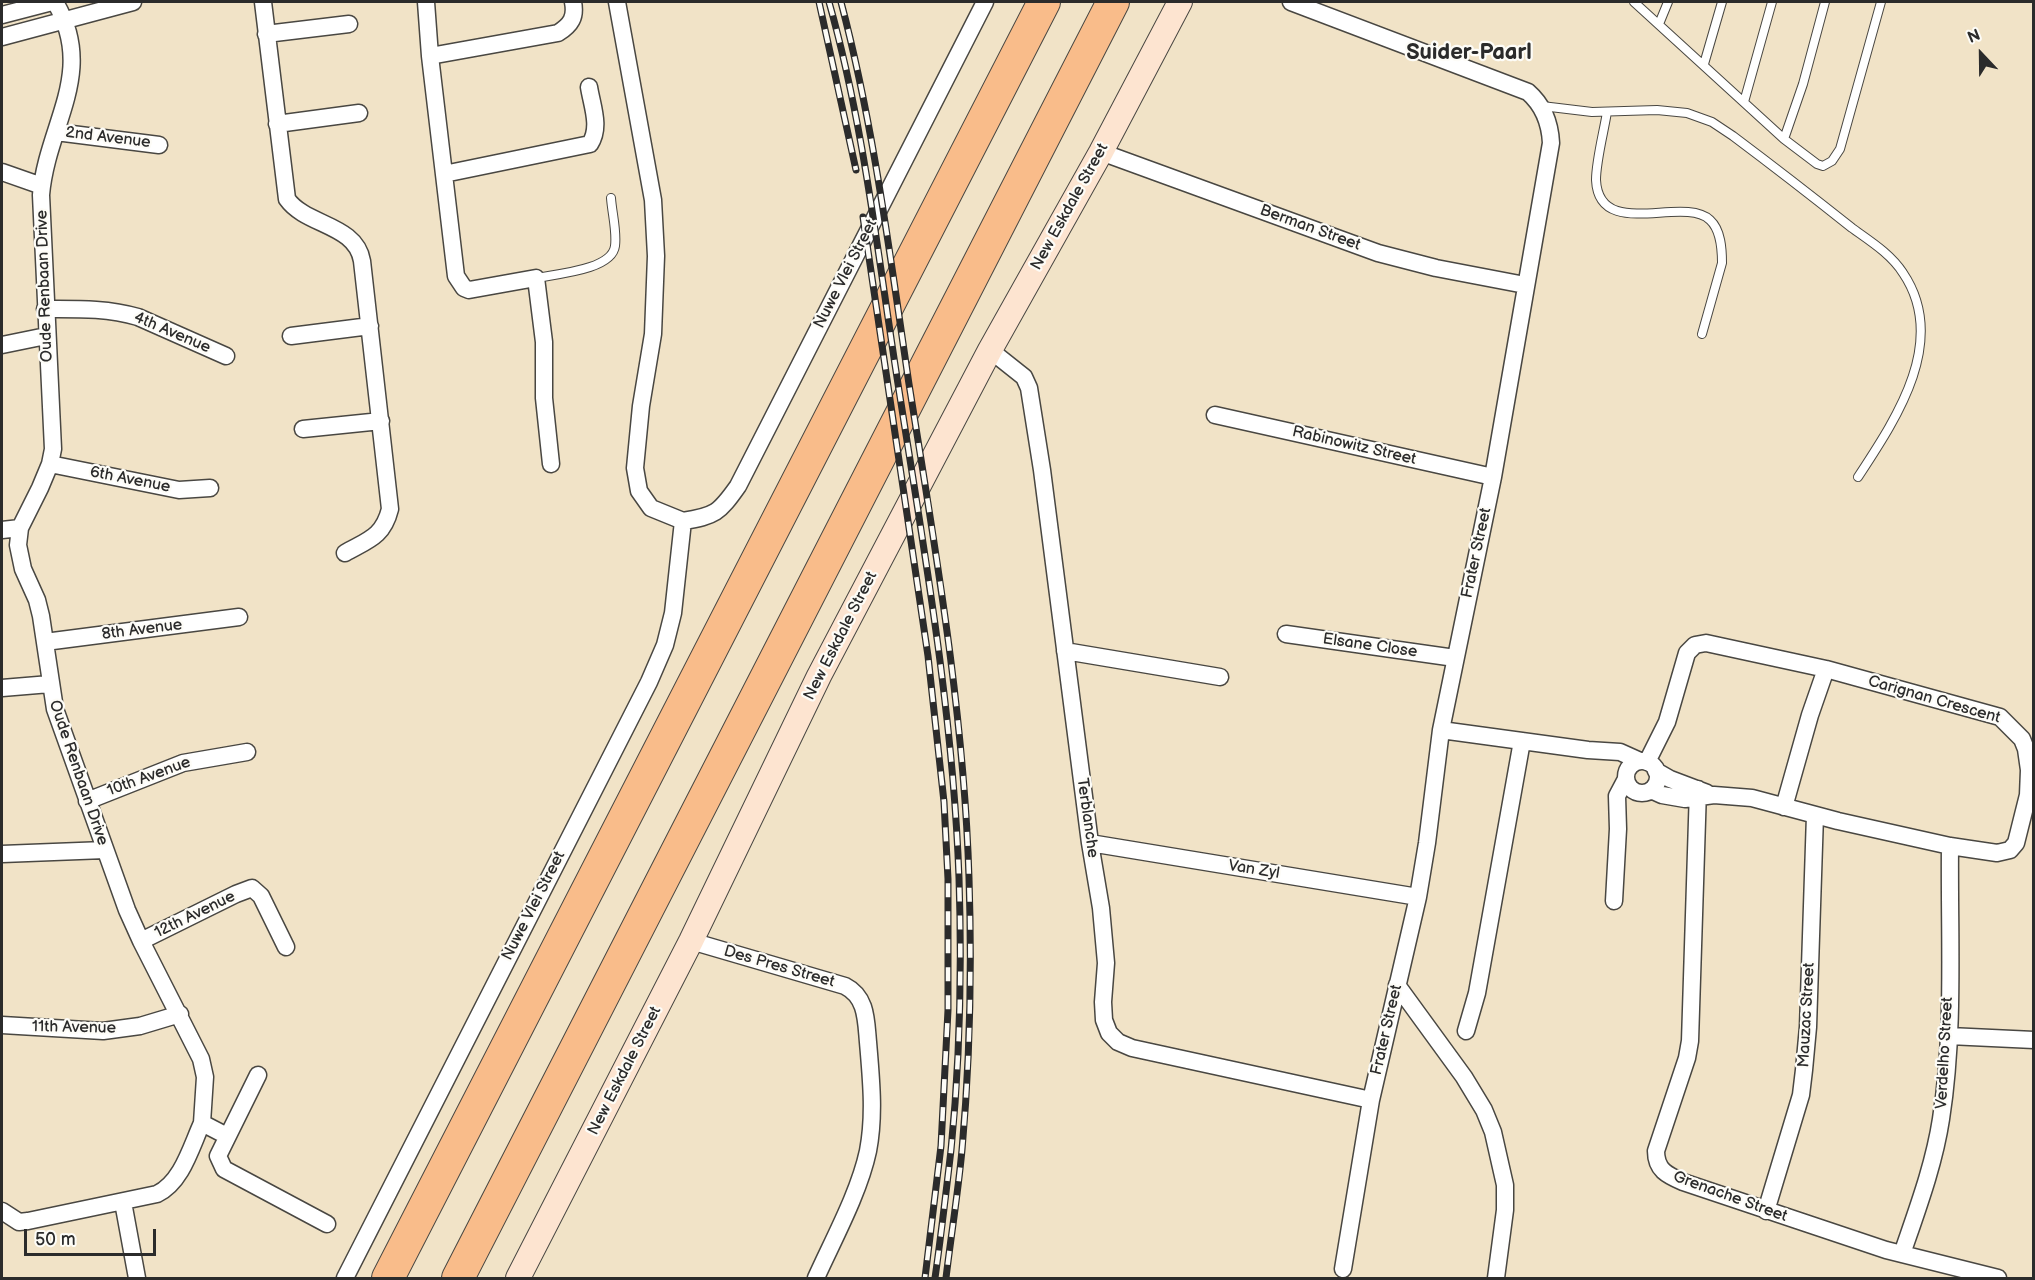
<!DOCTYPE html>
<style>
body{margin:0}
#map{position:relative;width:2035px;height:1280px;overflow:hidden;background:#f1e3c7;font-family:"Balsamiq Sans",sans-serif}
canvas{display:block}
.frame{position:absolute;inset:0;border:3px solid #2b2b2b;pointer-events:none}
.north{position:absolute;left:1951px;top:24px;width:60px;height:60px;-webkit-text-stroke:4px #fdfcf7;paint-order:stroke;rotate:338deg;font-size:16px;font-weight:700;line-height:24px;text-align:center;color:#2b2b2b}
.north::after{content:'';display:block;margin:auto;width:21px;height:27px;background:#2b2b2b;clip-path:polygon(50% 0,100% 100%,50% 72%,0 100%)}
.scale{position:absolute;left:24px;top:1229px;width:132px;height:27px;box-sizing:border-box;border:3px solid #2b2b2b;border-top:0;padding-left:8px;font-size:18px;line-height:21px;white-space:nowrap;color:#2b2b2b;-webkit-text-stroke:4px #fdfcf7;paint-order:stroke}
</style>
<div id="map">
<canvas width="2035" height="1280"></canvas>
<div class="frame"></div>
<div class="north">N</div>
<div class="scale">50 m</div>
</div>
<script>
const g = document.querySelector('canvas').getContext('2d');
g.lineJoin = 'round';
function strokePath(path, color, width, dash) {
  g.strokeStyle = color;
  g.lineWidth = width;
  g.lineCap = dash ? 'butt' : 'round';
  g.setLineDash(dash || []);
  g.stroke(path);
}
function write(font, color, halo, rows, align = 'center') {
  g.font = font + ' "Balsamiq Sans",sans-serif';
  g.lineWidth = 4.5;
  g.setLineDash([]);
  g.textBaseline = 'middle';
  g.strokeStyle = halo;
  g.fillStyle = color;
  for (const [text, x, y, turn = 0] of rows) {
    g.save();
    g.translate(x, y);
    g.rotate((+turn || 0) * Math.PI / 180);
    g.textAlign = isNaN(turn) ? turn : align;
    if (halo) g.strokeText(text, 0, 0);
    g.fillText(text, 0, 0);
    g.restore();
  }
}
const lane = new Path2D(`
 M1634,2L1784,139L1817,164L1823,166L1832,161L1840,149L1881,2
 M1659,24L1668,2
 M1704,64L1722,2
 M1744,102L1772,2
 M1542,106L1592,112L1657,110L1687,113L1712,122L1733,136C1773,166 1813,197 1852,228C1870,241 1891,254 1903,273C1949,341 1896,419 1858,477
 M1607,112C1604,131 1596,161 1596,180C1599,241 1683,195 1710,220C1721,230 1722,249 1722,263L1702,334
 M1784,139L1803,84L1825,2
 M536,278C556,274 612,270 615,246C617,231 612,213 611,198`);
const street = new Path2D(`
 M55,2C97,73 47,124 41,195L53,449L50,464L40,488L20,528L18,545L23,569L37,600L41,616L55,709L127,910L141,941L201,1059L205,1077L202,1123L227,1136
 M263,2L287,199C306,226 356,224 362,261L390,509C383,537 368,540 345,553
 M426,2L430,56L456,276L464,288L469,290L536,278L544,342V398L551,464
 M617,2L653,200L656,256L653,334L641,406L635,468L639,491L651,508L683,521
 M1291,2L1528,92C1544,106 1550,123 1551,143L1493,477L1441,730L1427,843L1418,897L1371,1100L1343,1269
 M2,15L52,2
 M266,34L349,24
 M2,37L133,2
 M430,56L558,33C571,25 576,17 573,2
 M277,124L359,113
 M56,132L159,145
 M1101,152L1378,253L1436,268L1525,285
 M2,172L42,186
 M444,174L590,144C601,127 592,106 589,87
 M45,309C77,309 107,308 138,317L226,356
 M291,336L370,326
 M2,345L46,336
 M990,350L1024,377L1029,388L1042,470L1090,843L1101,908L1106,963L1103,1002L1104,1020L1109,1033L1118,1042L1132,1048L1371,1100
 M1215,415L1493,477
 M303,429L381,421
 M50,464L179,490L210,488
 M2,530L20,528
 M1286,634L1455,658
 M45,642L239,617
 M1065,651L1220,677
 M2,688L50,684
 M1441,730L1588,750L1620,752L1640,761
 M1626 777a16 16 0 1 1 32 0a16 16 0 1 1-32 0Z
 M1647,762L1667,722L1687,653L1695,645L1706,643L1826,669L2000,717L2022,739L2026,749L2029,770L2028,795L2016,843L2010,850L1997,853L1950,846L1838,821L1752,798L1714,795L1685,799L1662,795L1651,790
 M1656,771L1670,779L1707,793
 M1698,789L1690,1041L1687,1058L1656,1151C1656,1170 1667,1175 1683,1182L1886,1250L1998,1278
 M87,801L183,763L247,752
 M1784,807L1810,715L1826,669
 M1090,843L1418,897
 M2,854L105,850
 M1614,901L1618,829L1617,796L1626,779
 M141,941L236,894L252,888L261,896L286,947
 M691,941L845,986C867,997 866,1021 868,1042C871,1078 875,1115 868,1151C859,1193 833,1240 816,1278
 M1397,985L1464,1077L1484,1110L1493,1132L1505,1185V1210L1496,1278
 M2,1025L103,1031L140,1026L180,1014
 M1466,1031L1477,993L1522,741
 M1949,1036L2034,1040
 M258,1075L218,1156L224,1169L327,1224
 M123,1202L137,1278
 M2,1211L19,1222L28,1221L157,1194C182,1182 191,1147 202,1123
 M1766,1211L1801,1095L1804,1070L1808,1027L1815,815
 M1902,1254C1917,1210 1934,1165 1941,1119C1955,1030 1949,936 1950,846
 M345,1278L649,682L665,645L673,613L683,521C715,516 719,513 738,486L985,2`);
const secondary = new Path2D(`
 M518,1278L691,941L819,676L990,350L1101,152L1180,2`);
const highway = new Path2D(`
 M388,1278L1044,2
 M458,1278L1113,2`);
const rail = new Path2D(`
 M819,2L856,170
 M829,2C863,122 877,248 896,371C922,539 953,708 959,878C962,969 960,1060 951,1150C946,1193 941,1236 935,1278
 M841,2C874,127 890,256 909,384C935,548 964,712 969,878C972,969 970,1060 962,1150C958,1193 951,1236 946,1278
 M863,217L928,656L944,802L948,879V1010L941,1146L925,1278`);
const streetNames = [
 ["2nd Avenue",108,138,7],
 ["New Eskdale Street",1070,207,-61],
 ["Berman Street",1310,228,20],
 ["Nuwe Vlei Street",846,274,-63],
 ["Oude Renbaan Drive",45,286,-92],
 ["4th Avenue",172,333,23],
 ["Rabinowitz Street",1354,446,13],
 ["6th Avenue",130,480,11],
 ["Frater Street",1477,553,-78],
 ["8th Avenue",142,630,-7],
 ["New Eskdale Street",841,636,-63],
 ["Elsane Close",1370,646,8],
 ["Carignan Crescent",1934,700,16],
 ["Oude Renbaan Drive",78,773,71],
 ["10th Avenue",149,777,-20],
 ["Terblanche",1087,818,82],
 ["Van Zyl",1254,870,9],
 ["Nuwe Vlei Street",534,906,-63],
 ["12th Avenue",195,915,-26],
 ["Des Pres Street",779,967,16],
 ["Mauzac Street",1807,1015,-87],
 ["11th Avenue",74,1028,1],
 ["Frater Street",1387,1030,-77],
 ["Verdelho Street",1945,1053,-87],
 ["New Eskdale Street",625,1071,-63],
 ["Grenache Street",1730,1197,20]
];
const districtNames = [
 ["Suider-Paarl",1469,53]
];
strokePath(lane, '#494742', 10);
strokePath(street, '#494742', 19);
strokePath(secondary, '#494742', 26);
strokePath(highway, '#494742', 34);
strokePath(lane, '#fff', 8);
strokePath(street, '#fff', 16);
strokePath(secondary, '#fde4d0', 24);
strokePath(highway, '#f9bc8a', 32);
strokePath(rail, '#2b2b2b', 7);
strokePath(rail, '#fdfcf7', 4.5, [14]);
write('16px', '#2b2b2b', '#fdfcf7', streetNames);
write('bold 22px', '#2b2b2b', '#fdfcf7', districtNames);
</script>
